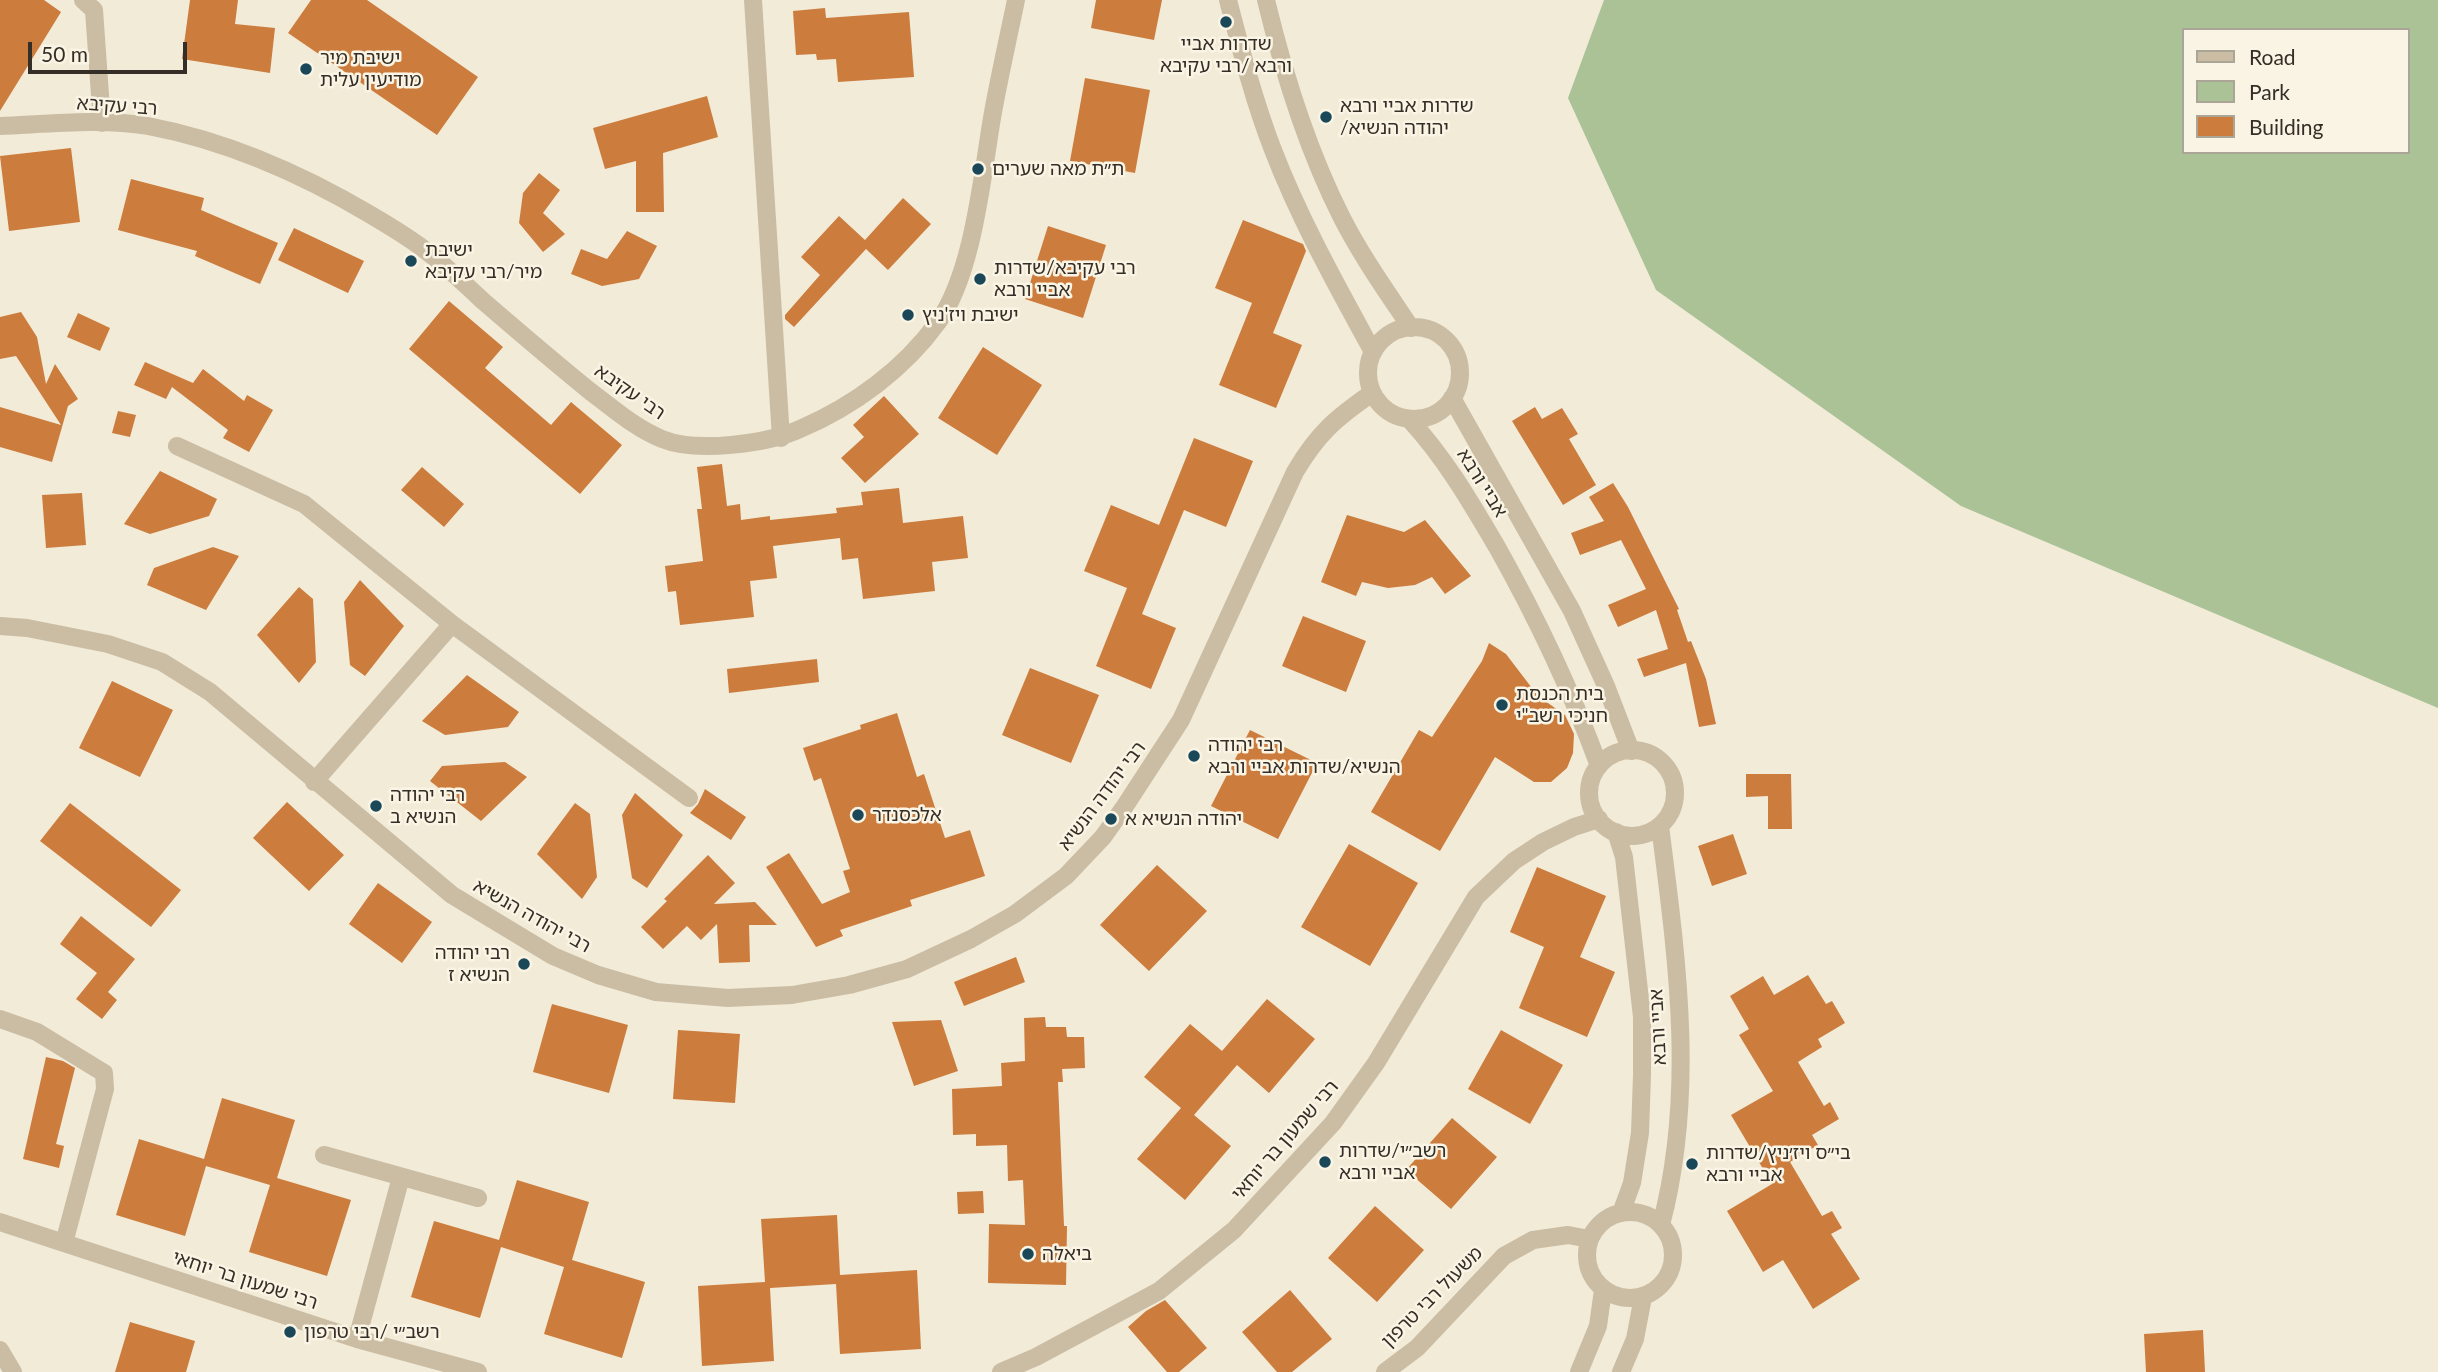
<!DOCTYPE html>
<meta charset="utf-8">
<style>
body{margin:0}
#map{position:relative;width:2438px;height:1372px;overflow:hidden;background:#f2ebd8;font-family:Lato,sans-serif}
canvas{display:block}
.legend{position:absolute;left:2182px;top:28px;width:228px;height:126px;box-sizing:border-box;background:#faf4e4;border:2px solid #aba598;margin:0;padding:9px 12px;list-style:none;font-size:21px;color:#352e26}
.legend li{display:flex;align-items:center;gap:14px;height:35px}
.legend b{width:35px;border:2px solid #aba598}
.scale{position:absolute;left:28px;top:42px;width:159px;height:32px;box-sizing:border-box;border:4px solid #352e26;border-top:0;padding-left:9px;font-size:21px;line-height:24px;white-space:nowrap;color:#352e26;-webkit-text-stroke:5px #faf4e4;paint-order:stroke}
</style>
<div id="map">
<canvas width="2438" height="1372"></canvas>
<ul class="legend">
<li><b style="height:9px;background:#cbbda3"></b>Road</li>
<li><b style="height:19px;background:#abc297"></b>Park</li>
<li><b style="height:19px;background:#cc7c3c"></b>Building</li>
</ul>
<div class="scale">50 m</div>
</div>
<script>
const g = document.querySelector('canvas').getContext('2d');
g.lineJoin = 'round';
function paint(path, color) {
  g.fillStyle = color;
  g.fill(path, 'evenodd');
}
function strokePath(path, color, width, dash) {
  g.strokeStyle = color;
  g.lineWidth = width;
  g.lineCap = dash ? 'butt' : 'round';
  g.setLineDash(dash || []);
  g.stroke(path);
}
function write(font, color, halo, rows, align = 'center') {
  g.font = font + ' Lato,"Noto Sans Hebrew",sans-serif';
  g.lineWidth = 5;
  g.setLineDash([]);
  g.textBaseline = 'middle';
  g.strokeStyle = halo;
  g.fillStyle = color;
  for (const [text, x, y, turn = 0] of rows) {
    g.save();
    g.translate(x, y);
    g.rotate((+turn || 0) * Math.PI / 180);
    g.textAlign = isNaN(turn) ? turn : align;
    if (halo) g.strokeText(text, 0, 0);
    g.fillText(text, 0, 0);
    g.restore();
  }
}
const green = new Path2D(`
 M1604,0H2438V708L1961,506L1656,290L1568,98ZM2184,30H2408V152H2184Z`);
const building = new Path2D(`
 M0,0H44L61,12L0,111Z
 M190,0H238L235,24L275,28L270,73L182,59Z
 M311,0H367L478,77L437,135L288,33Z
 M1096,0H1162L1154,40L1091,28Z
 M825,8L826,18L909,12L914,77L838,82L836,59L817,60L816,54L796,55L793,11Z
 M1085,78L1150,90L1135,173L1070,161Z
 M707,96L718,137L663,153L664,212H636V161L605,169L593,128Z
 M71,148L80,222L9,231L0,156Z
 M539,173L560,190L543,213L565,234L543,252L519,223L523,193Z
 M131,179L204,198L201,210L278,243L260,284L195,256L197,251L118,230Z
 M903,198L931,224L888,270L866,249L794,327L785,319V315L820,275L801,257L839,216L865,240Z
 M1243,220L1303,244L1306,251L1273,333L1302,345L1276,408L1219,385L1252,303L1215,288Z
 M1048,226L1106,245L1083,318L1025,299Z
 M294,228L364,261L348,293L278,260Z
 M627,231L657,246L639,279L602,286L571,274L581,249L607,259Z
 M449,301L503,347L485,368L551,425L571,402L622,445L580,494L409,349Z
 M21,312L37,337L46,384L55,364L78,399L68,406L52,462L0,447V407L61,425L16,356L0,359V317Z
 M78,313L110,328L100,351L67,337Z
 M983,347L1042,385L997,455L938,418Z
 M145,362L193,383L203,369L244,401L247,395L273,410L249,452L223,438L228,430L172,387L166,399L134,385Z
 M884,396L919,434L865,483L841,458L864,437L853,425Z
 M1535,407L1542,419L1562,408L1578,434L1569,439L1596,485L1563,505L1512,421Z
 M118,411L136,415L130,437L112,433Z
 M1194,438L1253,461L1226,527L1184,510L1142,614L1176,628L1151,689L1096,666L1127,588L1084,571L1111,505L1159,525Z
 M722,464L727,506L740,504L741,520L770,516V520L837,513L836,508L863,505L861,492L899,488L903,523L963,516L968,558L932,562L935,591L863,599L858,558L842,560L840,538L773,546L777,578L750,581L754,617L680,625L676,591L668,592L665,566L703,561L697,509H702L697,467Z
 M422,467L464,504L444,527L401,490Z
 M160,471L217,499L209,516L150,534L124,524Z
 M1613,483L1628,507L1679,609L1677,610L1688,642L1691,641L1706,679L1716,724L1699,727L1686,663L1644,677L1637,659L1668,649L1656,610L1618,627L1608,605L1646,589L1621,540L1580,555L1571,533L1604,521L1589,497Z
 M82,493L86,545L46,548L42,495Z
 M1347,515L1404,532L1425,520L1471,576L1445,594L1432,577L1415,585L1388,588L1362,582L1356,596L1321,582Z
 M213,547L239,556L206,610L147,585L154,568Z
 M360,580L404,626L365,676L350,665L344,602Z
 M299,587L313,599L316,662L299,683L257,635Z
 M1303,616L1366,641L1346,692L1282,666Z
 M1489,643L1506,654L1538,696L1565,715L1574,734L1573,753L1567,768L1551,782H1534L1495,757L1440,851L1371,812L1419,730L1432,737L1482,661Z
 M817,659L819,682L729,693L727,669Z
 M1030,668L1099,695L1071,763L1002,735Z
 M467,675L519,712L508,727L445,735L422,721Z
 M112,681L173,710L140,777L79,748Z
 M897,713L917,777L924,774L945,838L970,830L985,876L910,900L912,906L840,930L843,936L816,947L766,867L789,853L822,904L850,892L843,871L850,869L821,778L814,781L803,748L861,729L860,725Z
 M1250,730L1317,763L1278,839L1211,806Z
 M505,762L527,777L481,821L430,781L442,766Z
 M1746,774H1791L1792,829H1768V796L1746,797Z
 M705,789L746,817L731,840L690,813L698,804Z
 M635,793L683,835L647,888L632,878L622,815Z
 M287,802L344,855L309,891L253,838Z
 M70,803L181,890L151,927L40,841Z
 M575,803L590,814L597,877L582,899L537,854Z
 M1733,834L1747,874L1712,886L1698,846Z
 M1349,844L1418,883L1370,966L1301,927Z
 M708,855L735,883L714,904L755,902L777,925H749L750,962L719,963L717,924L701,940L687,926L663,949L641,927L667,901L664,899Z
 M1157,865L1207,911L1149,971L1100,925Z
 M1537,867L1606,896L1580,957L1615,972L1587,1037L1519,1008L1544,947L1510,932Z
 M378,883L432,922L402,963L349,924Z
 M81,916L135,959L108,992L117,1000L102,1019L76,999L97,973L60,944Z
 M1016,957L1025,982L964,1006L954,982Z
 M1808,975L1826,1004L1832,1001L1845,1023L1818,1039L1822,1047L1798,1062L1824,1106L1830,1102L1839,1119L1812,1135L1818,1145L1790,1162L1822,1216L1832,1211L1842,1228L1831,1234L1860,1279L1813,1309L1783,1260L1763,1272L1727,1211L1772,1184L1731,1115L1773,1091L1739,1035L1749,1029L1730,996L1763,976L1774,995Z
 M1267,999L1315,1039L1269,1093L1237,1065L1194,1115L1231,1146L1185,1200L1137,1159L1181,1108L1144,1077L1190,1024L1222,1051Z
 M552,1004L628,1025L609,1093L533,1072Z
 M1045,1017L1046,1027H1066L1067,1037H1084L1085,1068L1062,1069L1063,1082H1058L1064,1226H1067L1066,1285L988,1283L989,1224L1025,1225L1023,1180L1008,1181L1007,1145L976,1146V1134L953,1135L952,1089L1002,1086L1001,1063L1025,1061L1024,1018Z
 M941,1020L958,1071L914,1086L892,1022Z
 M678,1030L740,1034L735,1103L673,1099Z
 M1501,1030L1563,1065L1530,1124L1468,1089Z
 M46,1057L63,1061L75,1068L56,1144L64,1146L59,1168L23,1159Z
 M222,1098L295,1120L277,1178L351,1200L327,1276L249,1252L270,1185L206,1166L185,1236L116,1215L139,1139L204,1159Z
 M1452,1118L1497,1157L1451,1209L1406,1170Z
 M517,1180L589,1202L572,1260L645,1282L622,1358L544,1334L564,1267L501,1247L480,1318L411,1297L434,1221L499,1240Z
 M983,1191L984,1213L958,1214L957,1192Z
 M1375,1206L1424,1250L1377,1302L1328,1258Z
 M837,1215L840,1275L917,1270L921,1349L840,1354L836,1284L770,1288L774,1361L702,1366L698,1286L765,1282L761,1219Z
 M1290,1290L1332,1339L1292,1372H1277L1242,1332Z
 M1165,1300L1207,1348L1179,1372H1167L1128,1327L1146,1311Z
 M130,1322L195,1341L186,1372H115Z
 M2203,1330L2205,1372H2146L2144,1334Z`);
const minor = new Path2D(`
 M83,0L94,10L102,123
 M753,0L781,438
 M1228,0C1241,50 1254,101 1273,150C1300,220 1337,286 1373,352
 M1266,0C1284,75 1307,149 1342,218C1362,257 1387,292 1411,328
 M0,126C47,124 102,118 148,126C227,141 302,174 371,215C391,227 412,239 430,254C448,268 466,285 483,301C519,332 554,362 591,392C614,409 635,428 662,439C696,453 767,444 800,429C854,406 904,369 938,322C973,274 982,177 992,118C999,78 1008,39 1016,0
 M1368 373a46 46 0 1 1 92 0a46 46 0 1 1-92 0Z
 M1452,398L1572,611L1606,686L1631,751
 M1409,419C1445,458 1470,501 1497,547C1538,620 1570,687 1599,766
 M177,446L304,504L452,624L689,798
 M0,626L27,628L108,644L162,662L210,692L452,895L553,956L598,975L656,992L728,998L792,995L849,985L907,969L971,939L1015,914L1066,876L1103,837L1125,806L1181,720L1295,472C1318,433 1336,418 1372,393
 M1589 793a43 43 0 1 1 86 0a43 43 0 1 1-86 0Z
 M314,782L452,624
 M1660,826C1677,959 1696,1093 1661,1225
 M1616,832L1624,857L1642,1017V1075L1640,1133L1632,1183L1621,1213
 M0,1019L37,1032L104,1073L105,1089L64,1243
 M324,1155L478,1198
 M1587 1255a43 43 0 1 1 86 0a43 43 0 1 1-86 0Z
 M0,1222L357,1339L478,1372
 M357,1339L401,1177
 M0,1350L13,1372
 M1001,1372L1036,1357L1159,1291L1234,1230L1333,1123L1376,1063L1476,897L1514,861L1543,842L1574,827L1599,819
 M1385,1372L1417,1348L1504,1256L1533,1240L1568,1235L1589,1239
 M1579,1372L1598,1326L1603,1290
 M1621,1372L1635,1339L1643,1297`);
const markers = [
 [1226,22,7,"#1a4858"],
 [306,69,7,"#1a4858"],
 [1326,117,7,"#1a4858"],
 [978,169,7,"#1a4858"],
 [411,261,7,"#1a4858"],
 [980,279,7,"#1a4858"],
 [908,315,7,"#1a4858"],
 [1502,705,7,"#1a4858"],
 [1194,756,7,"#1a4858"],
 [376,806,7,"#1a4858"],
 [858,815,7,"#1a4858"],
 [1111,819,7,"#1a4858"],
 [524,964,7,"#1a4858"],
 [1325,1162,7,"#1a4858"],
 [1692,1164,7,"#1a4858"],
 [1028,1254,7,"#1a4858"],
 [290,1332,7,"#1a4858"]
];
const poiNames = [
 ["שדרות אביי",1226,44,"center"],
 ["ורבא /רבי עקיבא",1226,66,"center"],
 ["ישיבת מיר",320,58],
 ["מודיעין עלית",320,80],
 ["שדרות אביי ורבא",1340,106],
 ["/יהודה הנשיא",1340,128],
 ["ת״ת מאה שערים",992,169],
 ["ישיבת",425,250],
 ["מיר/רבי עקיבא",425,272],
 ["רבי עקיבא/שדרות",994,268],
 ["אביי ורבא",994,290],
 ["ישיבת ויז'ניץ",922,315],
 ["בית הכנסת",1516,694],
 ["חניכי רשב\"י",1516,716],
 ["רבי יהודה",1208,745],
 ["הנשיא/שדרות אביי ורבא",1208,767],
 ["רבי יהודה",390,795],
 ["הנשיא ב",390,817],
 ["אלכסנדר",872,815],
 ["יהודה הנשיא א",1125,819],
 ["רבי יהודה",510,953,"right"],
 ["הנשיא ז",510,975,"right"],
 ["רשב״י/שדרות",1339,1151],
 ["אביי ורבא",1339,1173],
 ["בי״ס ויז׳ניץ/שדרות",1706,1153],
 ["אביי ורבא",1706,1175],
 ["ביאלה",1042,1254],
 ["רשב״י /רבי טרפון",304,1332]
];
const streetNames = [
 ["רבי עקיבא",117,106,4],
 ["רבי עקיבא",630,392,35],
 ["אביי ורבא",1482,483,58],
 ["רבי יהודה הנשיא",1102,796,-53],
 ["רבי יהודה הנשיא",532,916,29],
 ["אביי ורבא",1658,1027,-93],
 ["רבי שמעון בר יוחאי",1285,1140,-49],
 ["רבי שמעון בר יוחאי",245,1280,18],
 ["משעול רבי טרפון",1432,1297,-45]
];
paint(green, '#abc297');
paint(building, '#cc7c3c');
strokePath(minor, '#cbbda3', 18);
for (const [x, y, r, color] of markers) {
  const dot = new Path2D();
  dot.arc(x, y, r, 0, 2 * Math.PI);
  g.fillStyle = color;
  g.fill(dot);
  strokePath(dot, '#faf4e4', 2.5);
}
write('19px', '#352e26', '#faf4e4', poiNames, 'left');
write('19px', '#352e26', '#faf4e4', streetNames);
</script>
